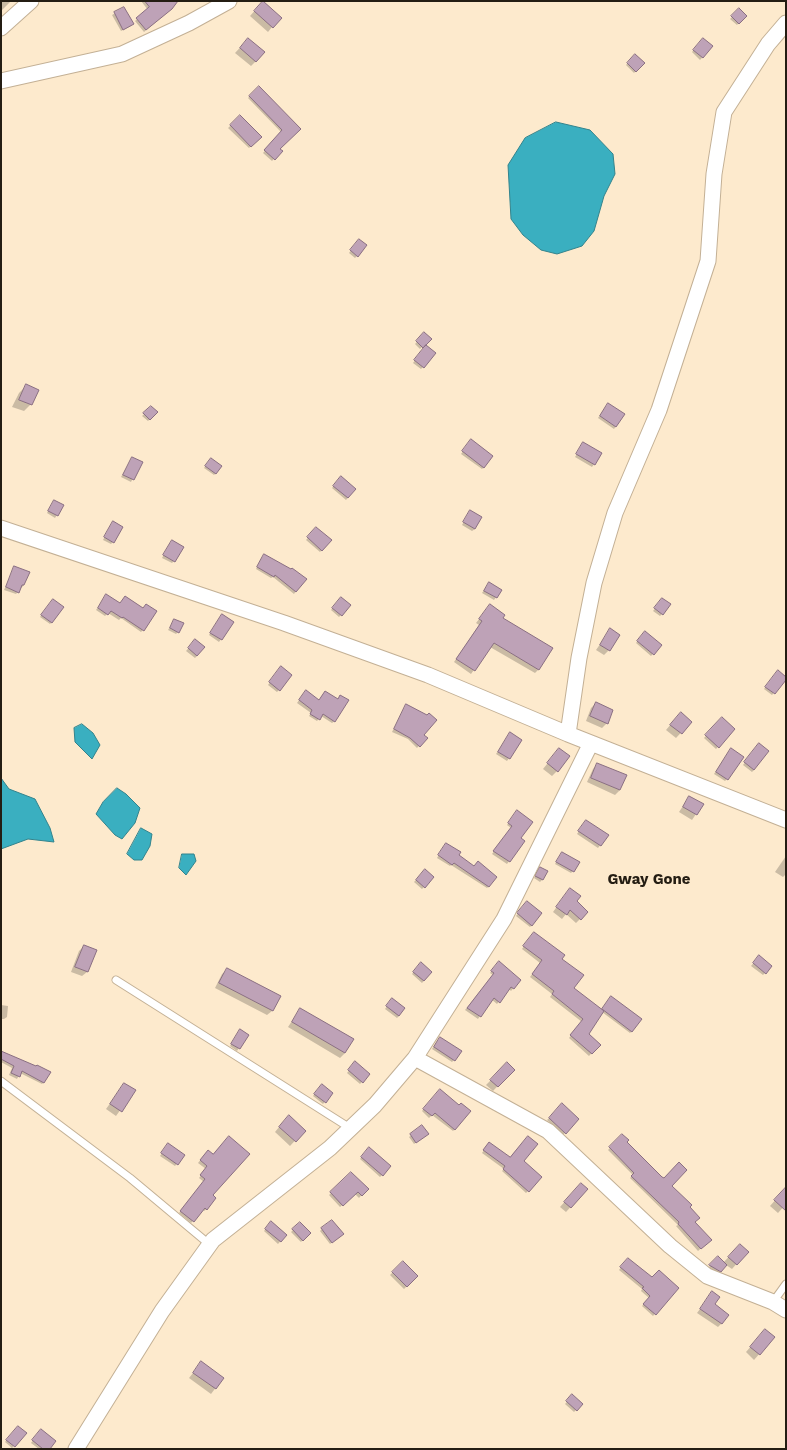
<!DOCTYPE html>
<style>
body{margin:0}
#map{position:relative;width:787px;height:1450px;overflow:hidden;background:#fdeacd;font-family:"Work Sans",sans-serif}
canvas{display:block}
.frame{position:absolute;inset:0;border:2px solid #241d13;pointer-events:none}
</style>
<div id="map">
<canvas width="787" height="1450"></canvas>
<div class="frame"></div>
</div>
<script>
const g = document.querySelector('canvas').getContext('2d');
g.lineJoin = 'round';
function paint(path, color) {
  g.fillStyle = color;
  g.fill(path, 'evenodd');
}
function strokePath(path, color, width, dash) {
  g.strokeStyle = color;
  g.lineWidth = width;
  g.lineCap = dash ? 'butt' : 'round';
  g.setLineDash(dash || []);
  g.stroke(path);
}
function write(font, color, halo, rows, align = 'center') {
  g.font = font + ' "Work Sans",sans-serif';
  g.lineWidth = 3;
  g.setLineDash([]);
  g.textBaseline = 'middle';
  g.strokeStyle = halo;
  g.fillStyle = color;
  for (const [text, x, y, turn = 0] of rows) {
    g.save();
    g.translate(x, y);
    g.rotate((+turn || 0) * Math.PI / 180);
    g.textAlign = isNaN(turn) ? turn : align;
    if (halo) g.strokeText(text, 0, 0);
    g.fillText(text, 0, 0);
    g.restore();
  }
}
const water = new Path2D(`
 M556,122L590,130L613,154L615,174L604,196L594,231L582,246L557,254L541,250L523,235L511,219L508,165L525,138Z
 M82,724L93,733L100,745L92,759L75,742L74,728Z
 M1,778L9,789L35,799L50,828L54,842L28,839L1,849Z
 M117,788L126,794L140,808L135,823L122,839L115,835L96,814L103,802Z
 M141,828L152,834L150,846L142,860H134L127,854Z
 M182,854H194L196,861L186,875L179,868Z`);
const shadow = new Path2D(`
 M1,1H11L2,10Z
 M141,1H178L169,11L144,32L135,21L148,10Z
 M258,7L272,27L268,32L250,16Z
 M124,8L131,26L121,31L112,15Z
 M739,10L745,16L737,25L730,19Z
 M248,39L256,61L251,66L235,53Z
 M703,39L712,47L700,60L692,52Z
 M635,55L643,63L634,73L626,65Z
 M259,87L299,129L279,149L281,151L272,161L263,153L281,132L248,98Z
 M240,117L260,137L249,148L228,128Z
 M357,242V256L355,258L349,253Z
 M425,333L430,339L420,349L415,344Z
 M424,348L423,367L421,369L413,363Z
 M27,385L31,404L24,411L12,407L19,393Z
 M606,406L616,426L614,429L598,418Z
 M151,407L156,413L148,421L142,416Z
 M469,443L484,467L482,469L461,454Z
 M582,446L601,454L592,467L575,457Z
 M132,458L141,462L131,482L121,477Z
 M209,461L216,473L214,475L204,468Z
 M341,477L355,489L346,500L332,488Z
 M54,501L63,505L55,518L47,513Z
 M470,511L475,529L472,531L462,525Z
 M111,525L113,542L111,544L103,540Z
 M316,528L330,541L320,552L306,540Z
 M170,543L174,561L172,563L162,558Z
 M262,557L291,570L296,591L294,594L273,577L271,578L256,569Z
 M14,567L24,585L16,594L4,590Z
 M489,583L501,590L494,600L482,593Z
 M104,598L143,630L141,632L121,618L119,620L108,613L105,616L96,610Z
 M339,601L341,615L339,617L331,610Z
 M661,601L662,614L660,616L653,611Z
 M51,603L52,622L50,624L40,617Z
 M487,609L501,619L539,669L535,673L490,647L471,674L454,662L479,625L476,623Z
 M220,617L233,622L219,642L209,635Z
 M174,620L178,632L176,634L168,630Z
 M610,630L609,650L604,655L596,650Z
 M643,634L661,645L651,656L636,643Z
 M193,643L197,656L195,658L186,651Z
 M279,670V690L277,692L268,685Z
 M776,674L786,678L772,695L764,689Z
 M304,693L319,701L337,700L335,721L332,723L321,716L317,721L309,716L311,713L297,703Z
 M596,703L607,723L602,728L586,721L591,708Z
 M404,708L427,716L423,735L426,738L417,748L408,739L392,732Z
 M676,718L691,722L676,738L666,730Z
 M722,718L734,729L716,749L704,738Z
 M508,736L521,741L507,761L496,754Z
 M757,746L754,770L752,772L743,765Z
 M729,751L727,779L725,781L714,774Z
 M555,754L557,771L552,776L543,769Z
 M597,764L620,790L615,795L587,782L593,769Z
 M689,797L702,805L692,820L679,812Z
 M515,814L520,839L524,841L507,864L492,854L511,828L507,825Z
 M584,823L607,836L598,848L577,834Z
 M444,846L474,867L489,886L487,888L451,865L450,866L437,858Z
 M562,853L573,871L571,873L555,864Z
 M786,856V874L783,877L775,872Z
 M540,868L542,880L540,882L534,878Z
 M423,872L424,887L422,889L414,882Z
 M566,894L587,912L576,923L566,914L562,919L553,912Z
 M525,904L532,925L530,927L516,916Z
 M531,936L561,959L573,988L601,1010L609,999L632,1031L630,1033L602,1012L587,1034L599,1045L589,1056L569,1038L582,1022L550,997L552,994L530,977L540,963L522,949Z
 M84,946L87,972L82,976L71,972L79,951Z
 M757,959L765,973L763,975L751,966Z
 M499,963L520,980L511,991L509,989L497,1004L491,999L478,1019L465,1010L493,975L490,973Z
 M419,966L431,972L422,983L412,974Z
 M227,970L279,997L272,1011L267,1015L215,988L222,974Z
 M390,1002L399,1016L397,1018L385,1009Z
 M1,1005L8,1006L7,1017L4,1019H1Z
 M300,1009L345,1053L340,1058L288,1027Z
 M238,1033L247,1035L237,1051L230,1046Z
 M438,1040L454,1060L452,1062L432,1049Z
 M1,1052L44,1082L42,1084L20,1073L17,1079L9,1075L12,1068L1,1062Z
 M355,1063L369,1074L360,1084L347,1073Z
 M507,1064L513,1070L493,1091L486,1085Z
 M124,1084L134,1091L116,1116L106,1109Z
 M320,1087L332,1093L323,1104L313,1096Z
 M438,1093L455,1129L453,1131L432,1115L429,1118L422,1111Z
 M562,1105L578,1119L563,1135L547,1120Z
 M284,1121L304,1131L290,1146L275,1132Z
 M422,1127L425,1136L414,1144L409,1137Z
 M622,1135L626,1142L670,1186L689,1207L694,1222L710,1240L698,1251L676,1226L678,1225L630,1178L633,1175L608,1150Z
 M487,1146L510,1158L522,1161L541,1178L526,1193L502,1171L504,1169L482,1153Z
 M166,1147L183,1156L175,1166L160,1156Z
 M369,1148L390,1167L380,1177L360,1159Z
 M206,1153L212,1195L207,1209L204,1211L203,1210L191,1223L179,1213L204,1182L199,1178L206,1169L198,1163Z
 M351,1174L367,1189L359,1198L355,1194L340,1207L329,1195Z
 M786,1188V1204L778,1213L770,1206Z
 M576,1189H587L566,1212L560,1207Z
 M271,1223L286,1235L278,1244L264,1231Z
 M300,1223L309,1233L301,1242L291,1232Z
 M322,1229L340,1236L330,1244L320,1231Z
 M735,1250L747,1252L732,1269L726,1265L716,1276L705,1271L718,1258L723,1263Z
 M626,1261L652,1278L678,1288L653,1316L642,1306L649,1298L641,1291L642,1289L619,1270Z
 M403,1262L417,1276L404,1289L390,1275Z
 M712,1293L713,1305L722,1323L718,1327L697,1313Z
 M765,1330L774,1337L754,1360L746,1352Z
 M201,1363L223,1378L211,1394L189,1378Z
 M572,1396L582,1404L574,1412L565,1404Z
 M16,1429L25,1433L12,1448L5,1442Z
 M39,1432L49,1449H39L31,1443Z`);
const building = new Path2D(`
 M145,1H178L172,9L146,30L136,18L149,7Z
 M263,1L282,18L273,28L254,11Z
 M124,7L134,24L123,30L114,12Z
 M739,8L747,16L739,24L731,16Z
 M248,38L265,52L256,62L240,48Z
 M703,38L713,46L703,58L693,50Z
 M635,54L645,63L636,72L627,63Z
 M259,86L301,129L280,149L283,151L275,160L264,150L282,130L249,96Z
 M240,115L262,137L251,147L230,125Z
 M359,239L367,245L358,257L350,250Z
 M424,332L432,339L423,348L416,341Z
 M426,345L436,353L424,368L414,360Z
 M26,384L39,390L32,405L19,400Z
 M608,403L625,414L616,427L600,416Z
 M151,406L158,412L150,420L143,413Z
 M471,439L493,456L484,468L462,451Z
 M583,442L602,453L595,465L576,454Z
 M132,457L143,462L134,480L123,475Z
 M211,458L222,466L216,474L205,466Z
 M341,476L356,489L348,498L333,486Z
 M54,500L64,505L58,516L48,511Z
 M470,510L482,517L475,529L463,522Z
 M113,521L123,527L114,543L104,537Z
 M316,527L332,540L322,551L307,537Z
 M172,540L184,547L175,562L163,555Z
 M264,554L291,569L292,568L307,579L296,592L275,575L274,577L257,567Z
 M14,566L30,572L24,585H22L19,593L6,587Z
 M489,582L502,590L497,598L484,591Z
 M106,594L120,603L125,596L143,608L146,604L157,611L144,631L123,617L122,618L111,611L108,615L98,608Z
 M341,597L351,605L342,616L332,608Z
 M662,598L671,604L663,615L654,608Z
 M53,599L64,607L52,623L41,615Z
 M490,604L505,615L503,618L553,648L539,670L494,643L475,671L456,659L482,621L479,619Z
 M222,614L234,622L222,640L210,633Z
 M174,619L184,623L179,633L170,628Z
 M610,628L620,635L610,651L600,645Z
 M645,631L662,645L654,655L637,641Z
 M195,639L205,647L197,656L188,648Z
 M281,666L292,675L280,691L269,682Z
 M778,670L786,677V680L775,694L765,687Z
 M306,690L319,700L325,691L338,699L340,695L349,700L335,722L323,714L320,720L310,714L312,710L299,700Z
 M596,702L613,710L608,724L590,716Z
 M406,704L427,715L429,713L437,720L424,735L428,738L420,747L410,738L394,729Z
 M681,712L692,722L682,734L670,725Z
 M722,717L735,729L719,748L705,735Z
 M510,732L522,740L510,759L498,752Z
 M759,743L769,751L754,770L744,762Z
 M559,748L570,756L558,772L547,763Z
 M731,748L744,757L728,780L716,772Z
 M597,763L627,775L620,790L591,778Z
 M689,796L704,804L697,815L683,807Z
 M517,810L533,822L521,838L525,841L510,862L493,851L512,826L508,823Z
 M586,820L609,835L601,846L578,831Z
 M446,843L461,852L459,855L474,866L478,861L497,877L489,887L454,863L452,865L438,855Z
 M562,852L580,862L574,872L556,862Z
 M540,867L548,871L543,880L535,876Z
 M425,869L434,877L425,888L416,880Z
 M570,888L581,896L577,901L588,912L581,920L570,910L567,915L556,907Z
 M527,901L542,913L532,926L517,913Z
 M534,932L565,955L562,959L584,975L574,988L604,1011L589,1034L601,1045L592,1054L570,1035L583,1019L552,994L554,991L532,974L542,960L523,946Z
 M84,945L97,950L88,972L75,967Z
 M759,955L772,966L766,974L753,963Z
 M499,961L521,980L514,989L511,987L500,1003L494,998L481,1017L467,1008L494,973L491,971Z
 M421,962L432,972L424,981L413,972Z
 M227,968L281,996L273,1011L219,983Z
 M611,996L642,1019L632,1032L602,1009Z
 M392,998L405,1008L399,1016L386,1006Z
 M300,1008L354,1039L345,1053L292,1022Z
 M240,1029L249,1035L240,1049L231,1044Z
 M440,1037L462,1051L455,1061L434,1047Z
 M1,1051L36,1066L37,1065L51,1072L44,1083L22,1071L20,1077L11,1073L14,1066L1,1059Z
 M355,1061L370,1074L363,1083L348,1070Z
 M507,1062L515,1070L498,1087L490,1080Z
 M124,1083L136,1090L122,1112L110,1104Z
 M322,1084L333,1093L326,1103L314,1094Z
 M440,1089L459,1105L461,1103L471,1111L455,1130L435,1113L432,1116L423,1109Z
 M562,1103L579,1119L566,1134L549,1118Z
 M289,1115L306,1131L296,1142L279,1127Z
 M422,1125L429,1134L416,1143L410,1134Z
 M622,1134L629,1140L627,1142L662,1177L664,1178L679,1162L687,1170L672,1186L692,1205L690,1207L700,1218L695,1222L712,1240L701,1249L678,1224L679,1222L631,1176L634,1173L609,1147Z
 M229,1136L250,1154L213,1195L216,1198L207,1210L205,1208L194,1222L180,1211L205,1179L200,1175L207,1166L200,1160L208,1150L213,1154Z
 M528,1136L538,1144L524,1161L542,1177L529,1192L503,1169L505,1166L483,1150L489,1142L510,1157Z
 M168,1143L185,1155L178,1165L161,1153Z
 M369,1147L391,1166L383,1176L361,1157Z
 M351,1172L369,1189L362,1196L358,1192L343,1206L330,1192Z
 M581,1183L588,1189L571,1208L564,1202Z
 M786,1187V1211L774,1200Z
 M332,1220L344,1234L332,1243L321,1228Z
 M271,1221L287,1235L281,1242L265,1229Z
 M300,1222L311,1233L303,1241L292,1229Z
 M740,1244L749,1252L737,1265L728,1257Z
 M718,1256L727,1265L721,1272L709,1265Z
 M628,1258L652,1277L659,1270L679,1288L656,1315L643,1304L650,1296L642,1288L644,1287L620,1267Z
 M403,1261L418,1276L407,1287L392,1272Z
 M712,1291L720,1297L715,1304L729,1315L722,1324L700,1309Z
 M765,1329L775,1337L760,1355L750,1347Z
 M201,1361L224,1378L216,1389L193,1373Z
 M572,1394L583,1404L577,1411L566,1401Z
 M18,1426L27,1433L15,1447L6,1440Z
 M41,1429L56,1441L50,1449H43L32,1440Z`);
const lane = new Path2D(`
 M116,980L350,1128
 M1,1081L130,1178L209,1244
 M773,1302L786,1284`);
const street = new Path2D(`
 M1,28L31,1
 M1,81L122,54L189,23L229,1
 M1,528L284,623L428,675L568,734L786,820
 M568,734L579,658L594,583L615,513L659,410L708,261L714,174L724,112L768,44L786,23
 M415,1058L548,1131L670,1246L707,1276L773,1302L786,1310
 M76,1449L162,1311L213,1240L330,1148L375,1105L415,1058L504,919L591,743`);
const districtNames = [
 ["Gway Gone",649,880]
];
paint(water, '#3aafc0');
strokePath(water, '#33838c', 1);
paint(shadow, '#0003');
paint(building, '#bea2b7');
strokePath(building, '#8a6f82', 1);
strokePath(lane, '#c3b095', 9);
strokePath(street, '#c3b095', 17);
strokePath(lane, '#fff', 7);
strokePath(street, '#fff', 15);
write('bold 15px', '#241d13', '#fdeacd', districtNames);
</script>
